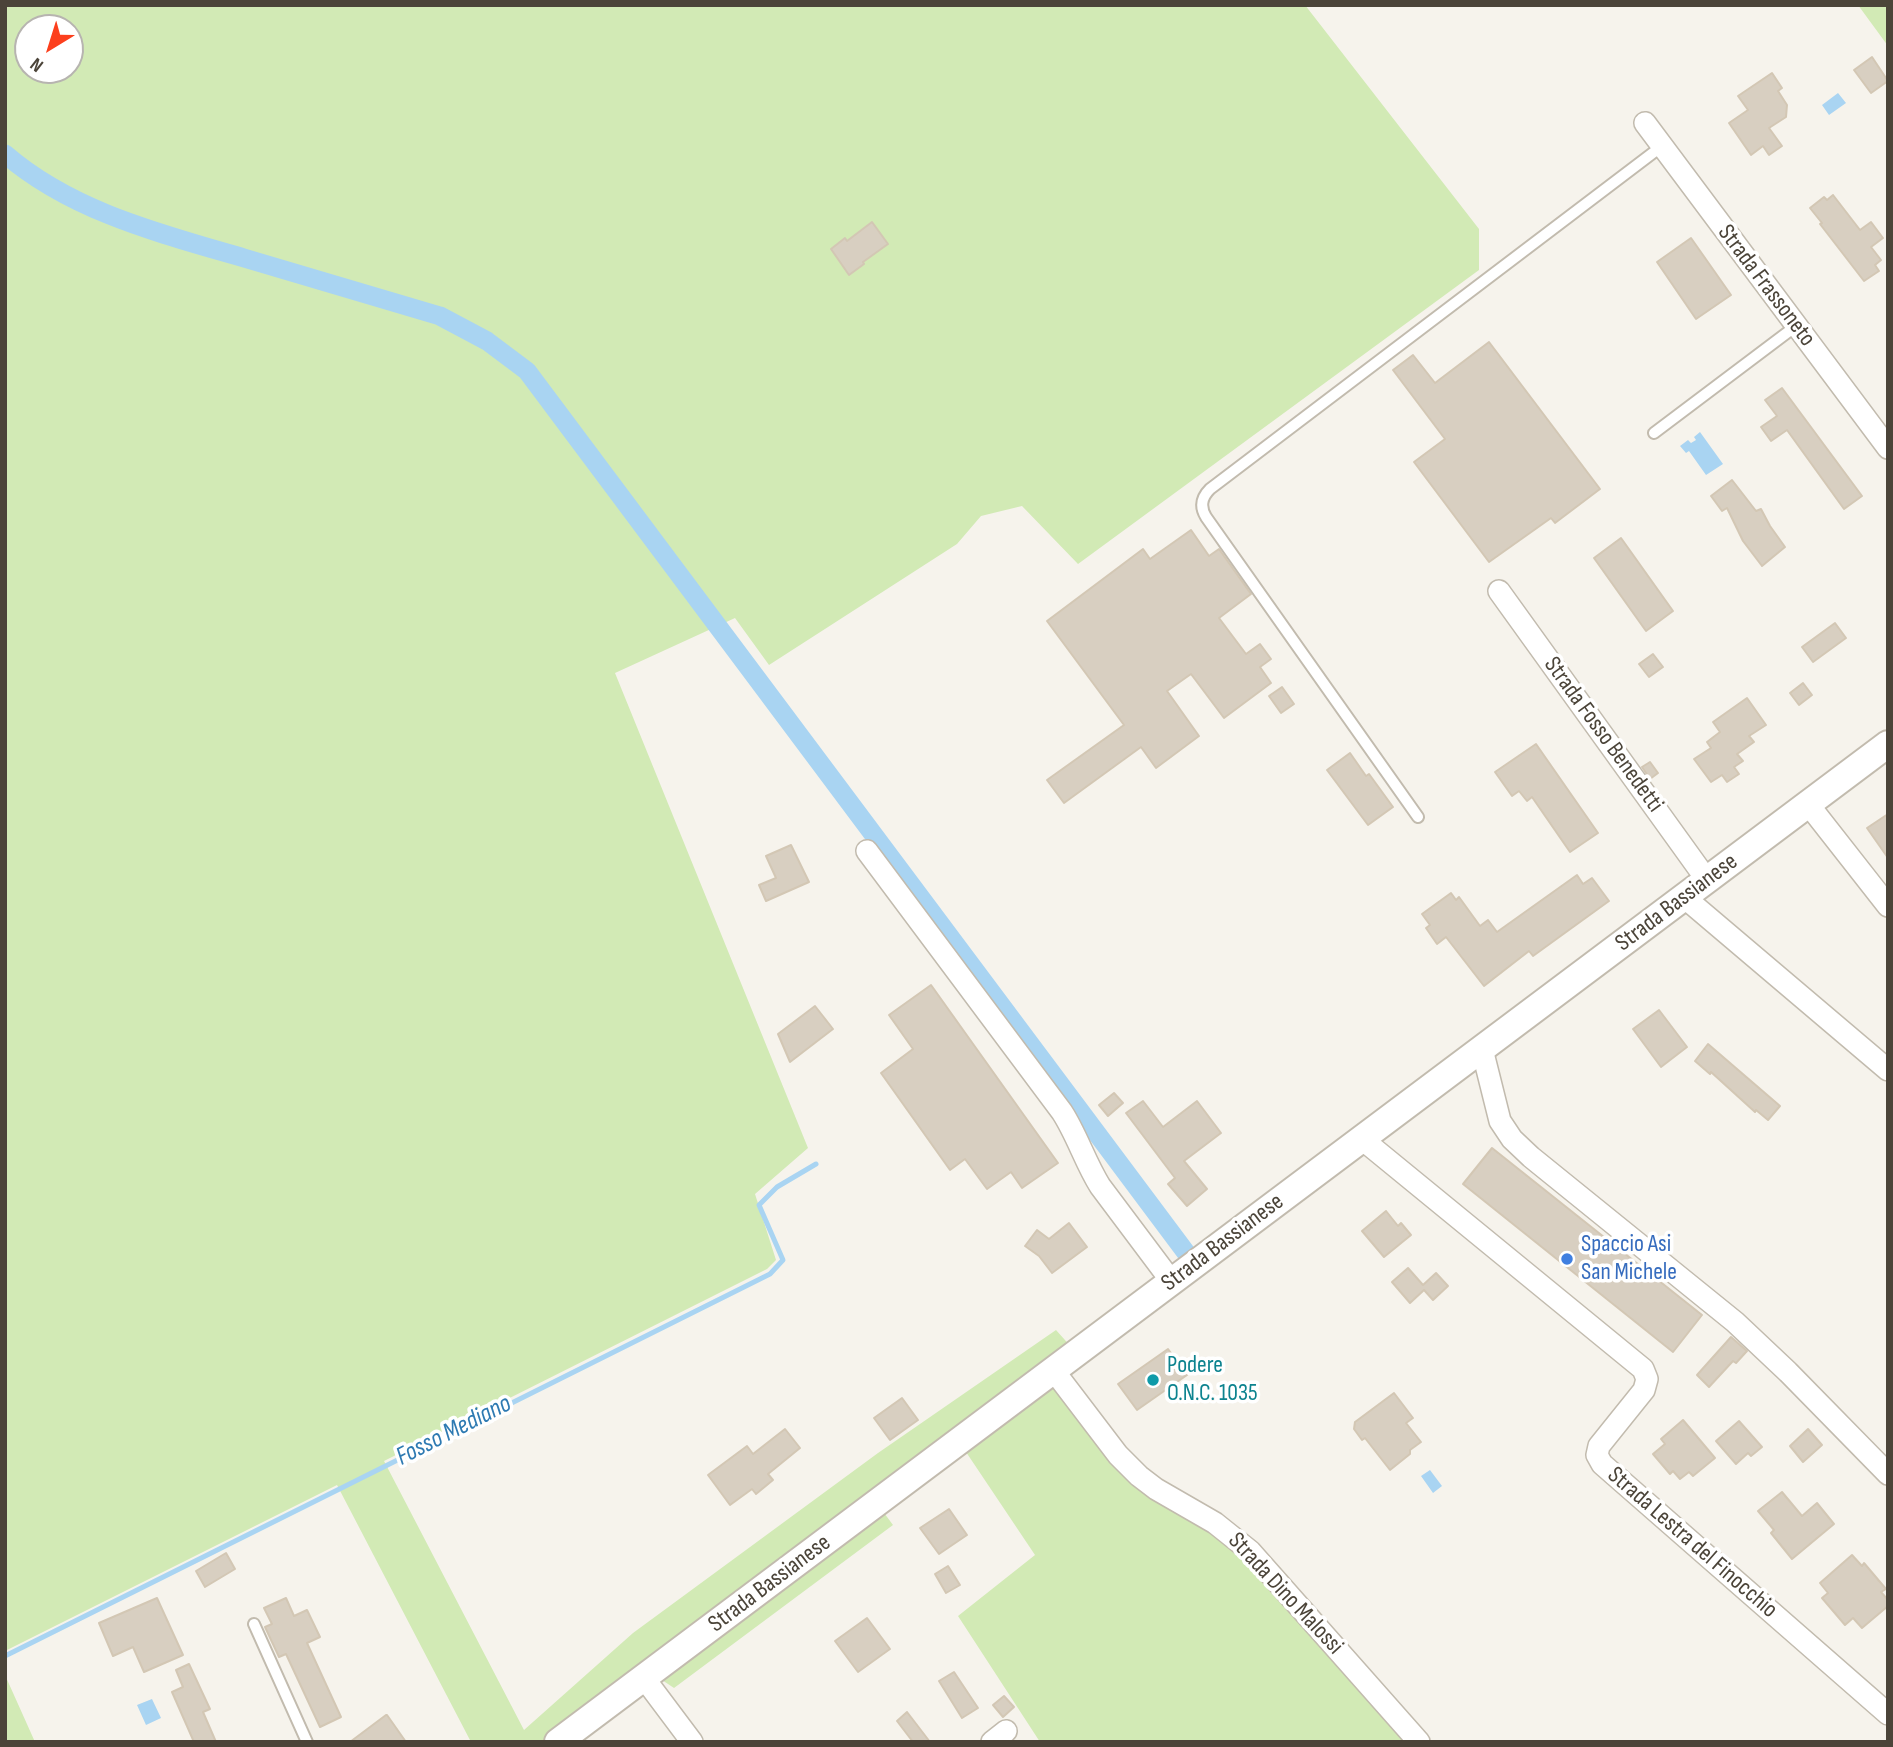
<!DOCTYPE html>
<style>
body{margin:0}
#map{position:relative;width:1893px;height:1747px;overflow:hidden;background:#f6f3ec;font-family:"Sofia Sans Condensed",sans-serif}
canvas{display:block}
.frame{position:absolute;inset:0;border:7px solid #4b4439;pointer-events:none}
.north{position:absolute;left:14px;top:14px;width:70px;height:70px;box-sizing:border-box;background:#fff;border:2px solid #b7b4b0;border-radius:50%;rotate:218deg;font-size:19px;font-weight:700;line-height:28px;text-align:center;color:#4b4439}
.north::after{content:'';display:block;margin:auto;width:24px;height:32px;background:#fc3f1d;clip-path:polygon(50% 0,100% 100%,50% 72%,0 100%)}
</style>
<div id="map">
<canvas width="1893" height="1747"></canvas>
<div class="frame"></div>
<div class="north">N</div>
</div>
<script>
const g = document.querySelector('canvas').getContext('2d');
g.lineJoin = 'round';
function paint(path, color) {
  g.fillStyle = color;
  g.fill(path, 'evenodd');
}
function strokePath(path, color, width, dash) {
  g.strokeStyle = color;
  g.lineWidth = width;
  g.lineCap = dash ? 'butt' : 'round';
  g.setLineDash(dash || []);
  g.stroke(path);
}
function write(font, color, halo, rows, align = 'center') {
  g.font = font + ' "Sofia Sans Condensed",sans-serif';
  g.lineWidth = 7;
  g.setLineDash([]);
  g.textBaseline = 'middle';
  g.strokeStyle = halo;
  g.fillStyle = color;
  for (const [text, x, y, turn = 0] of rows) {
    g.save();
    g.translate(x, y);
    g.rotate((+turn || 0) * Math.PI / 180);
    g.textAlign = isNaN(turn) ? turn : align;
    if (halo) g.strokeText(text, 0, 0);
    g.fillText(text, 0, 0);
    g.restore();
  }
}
const green = new Path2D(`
 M5,5H1305L1479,229V270L1078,564L1022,506L981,516L957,544L769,665L735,618L615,673L808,1148L755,1194L776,1260L767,1269L384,1461L524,1730L633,1633L878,1453L1056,1330L1073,1349L873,1498L893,1525L674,1688L644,1668L545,1742H471L337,1485L5,1651ZM28,28H70V70H28Z
 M1858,5H1888V46Z
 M1052,1383L1137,1486L1163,1505L1199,1518L1230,1534L1414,1742H1040L958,1616L1035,1555L966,1452Z
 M5,1675L35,1742H5Z`);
const water = new Path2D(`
 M1838,93L1846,103L1829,115L1822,105Z
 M1700,432L1723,464L1706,475L1689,451L1686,453L1680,446L1688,440L1691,443L1696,440L1694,437Z
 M1430,1470L1442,1486L1433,1493L1421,1476Z
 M152,1699L161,1718L146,1725L137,1705Z`);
const stream = new Path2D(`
 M5,1656L770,1274L783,1260L759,1205L777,1187L816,1164`);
const canal = new Path2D(`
 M5,154C72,212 162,234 244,258C310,278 375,297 440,316L487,341L527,371L1190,1258`);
const building = new Path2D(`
 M1872,57L1888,81L1871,93L1854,70Z
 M1772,73L1782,88L1778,91L1787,105L1786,117L1769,128L1782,146L1769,155L1763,146L1751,155L1729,123L1748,110L1738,96Z
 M1833,195L1860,230L1871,222L1883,238L1871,247L1881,260L1875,265L1879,271L1864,281L1820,224L1822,223L1810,208L1824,197L1827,200Z
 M872,222L888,244L863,262L864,264L849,275L831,249L845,238L847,241Z
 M1691,238L1731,295L1696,319L1657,262Z
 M1489,342L1600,489L1555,523L1551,518L1489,562L1414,462L1445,439L1393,370L1413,355L1435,383Z
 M1782,388L1862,496L1844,509L1787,430L1771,441L1761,427L1777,416L1765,400Z
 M1732,480L1756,511L1761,509L1770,526L1785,547L1762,566L1743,541L1727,508L1722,511L1711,496Z
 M1191,530L1209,556L1219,549L1251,594L1219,618L1246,654L1260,644L1271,659L1260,667L1271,683L1224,718L1191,674L1167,691L1199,736L1156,768L1141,747L1064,803L1047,780L1124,725L1047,621L1143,549L1150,559Z
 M1621,538L1673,611L1646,631L1594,558Z
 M1835,623L1846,638L1813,662L1802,647Z
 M1653,654L1663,667L1649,677L1639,664Z
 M1803,683L1812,695L1799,705L1790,693Z
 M1282,687L1294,704L1281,713L1269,696Z
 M1747,698L1766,725L1749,736L1754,742L1737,754L1743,761L1734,767L1739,774L1727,782L1722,775L1711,782L1694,759L1711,748L1707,742L1720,732L1713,722Z
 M1536,744L1598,833L1570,852L1532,797L1527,801L1519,791L1512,796L1495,772Z
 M1350,753L1366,776L1369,774L1393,807L1368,825L1327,770Z
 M1650,762L1658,773L1650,779L1642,767Z
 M1888,814V858L1867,828Z
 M791,845L809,882L766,901L759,885L776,878L766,856Z
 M1577,875L1583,884L1592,878L1609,901L1533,956L1529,951L1484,986L1446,937L1437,944L1426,928L1430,925L1422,914L1451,893L1456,900L1459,897L1480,926L1488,920L1497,932Z
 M931,985L1058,1163L1022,1188L1011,1172L987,1189L965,1159L950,1170L881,1073L913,1049L889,1015Z
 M815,1006L833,1029L790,1062L778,1034Z
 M1659,1010L1687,1047L1661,1067L1633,1029Z
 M1708,1044L1780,1106L1768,1120L1756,1110L1755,1112L1711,1072L1710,1074L1695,1061Z
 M1114,1093L1123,1103L1108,1116L1099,1105Z
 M1143,1101L1163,1127L1197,1101L1221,1133L1184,1161L1207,1189L1187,1206L1168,1184L1175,1178L1126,1113Z
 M1492,1148L1702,1315L1673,1352L1463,1184Z
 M1386,1211L1398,1226L1401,1223L1411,1235L1384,1257L1362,1231Z
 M1069,1223L1087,1247L1052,1273L1039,1256L1025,1246L1037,1230L1049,1239Z
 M1408,1268L1423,1285L1436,1273L1448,1286L1433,1300L1424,1290L1410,1303L1392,1282Z
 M1731,1337L1747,1351L1736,1363L1733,1361L1709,1387L1697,1375Z
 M1168,1349L1187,1375L1137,1410L1118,1384Z
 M1394,1393L1413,1418L1406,1423L1421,1442L1410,1450V1454L1390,1470L1365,1438L1362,1440L1354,1429L1355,1422Z
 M902,1398L918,1420L890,1440L874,1418Z
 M1683,1420L1715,1458L1693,1476L1689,1472L1680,1479L1673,1471L1670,1474L1653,1454L1665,1444L1661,1439Z
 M1739,1421L1762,1447L1751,1456L1748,1453L1736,1464L1716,1441Z
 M785,1429L800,1448L768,1474L773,1480L756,1494L752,1489L730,1505L708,1475L747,1446L753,1454Z
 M1808,1429L1822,1445L1803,1462L1790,1446Z
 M1782,1492L1802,1516L1817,1503L1834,1524L1792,1559L1771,1533L1774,1530L1758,1511Z
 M949,1509L967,1535L939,1554L920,1528Z
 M226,1553L235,1569L205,1587L196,1571Z
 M1852,1555L1862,1566L1864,1563L1886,1589L1881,1592L1888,1600V1606L1862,1628L1853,1618L1845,1625L1822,1598L1828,1593L1820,1583Z
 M948,1566L960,1585L946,1593L935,1574Z
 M157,1598L183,1655L144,1672L133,1647L113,1656L99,1623Z
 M286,1598L294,1616L307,1610L320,1637L307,1643L341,1717L320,1727L286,1654L279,1657L265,1627L272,1624L264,1608Z
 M867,1618L890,1649L858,1672L835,1641Z
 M189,1664L210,1709L203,1712L216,1742H194L172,1692L183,1687L176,1670Z
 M954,1672L978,1708L962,1718L939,1681Z
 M1004,1696L1014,1707L1003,1717L993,1705Z
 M907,1712L930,1742H913L897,1721Z
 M387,1715L406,1742H350L386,1715Z`);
const service = new Path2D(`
 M1654,433L1796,326
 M1418,817L1206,517C1200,507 1201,498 1210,489L1662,146
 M254,1624L307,1742`);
const minor = new Path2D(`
 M1645,123L1888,448
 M1499,591L1707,880
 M1808,804L1888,906
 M867,851L1062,1112C1077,1135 1085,1162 1100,1186L1172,1282
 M1684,897L1888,1070
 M1482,1049L1500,1121L1512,1139L1531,1157L1735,1322L1788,1372L1888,1474
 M1362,1139L1643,1369L1647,1379L1644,1390L1599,1446L1597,1455L1602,1464L1888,1714
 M1054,1371L1118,1455L1139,1476L1156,1489L1215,1523L1250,1551L1419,1742
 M644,1678L692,1742
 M992,1742L1006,1731`);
const tertiary = new Path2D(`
 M558,1742L1888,744`);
const markers = [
 [1567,1259,7,"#3f7fe0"],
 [1153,1380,7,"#0f9aa8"]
];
const streetNames = [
 ["Strada Frassoneto",1766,286,53],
 ["Strada Fosso Benedetti",1603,735,54],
 ["Strada Bassianese",1677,903,-37],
 ["Strada Bassianese",1223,1243,-37],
 ["Strada Lestra del Finocchio",1692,1543,41],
 ["Strada Bassianese",770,1584,-37],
 ["Strada Dino Malossi",1285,1594,47]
];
const shopNames = [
 ["Spaccio Asi",1581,1245],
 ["San Michele",1581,1273]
];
const cultureNames = [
 ["Podere",1167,1366],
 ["O.N.C. 1035",1167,1394]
];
const waterNames = [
 ["Fosso Mediano",454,1431,-27]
];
paint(green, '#d2eab5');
paint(water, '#a9d4f2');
strokePath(stream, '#a9d4f2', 5);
strokePath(canal, '#a9d4f2', 19);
paint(building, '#d8cfc1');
strokePath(building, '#d3c7b4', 2);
strokePath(service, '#c2bbae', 14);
strokePath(minor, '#c2bbae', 24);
strokePath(tertiary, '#c2bbae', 30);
strokePath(service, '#fff', 10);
strokePath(minor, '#fff', 21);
strokePath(tertiary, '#fff', 26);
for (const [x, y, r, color] of markers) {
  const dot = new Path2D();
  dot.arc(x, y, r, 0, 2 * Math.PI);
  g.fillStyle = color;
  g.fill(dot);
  strokePath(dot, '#fff', 2.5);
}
write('24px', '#4b4439', '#fff', streetNames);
write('24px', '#366cbe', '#fff', shopNames, 'left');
write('24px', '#0d838f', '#fff', cultureNames, 'left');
write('italic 26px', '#2e7ab2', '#fff', waterNames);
</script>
